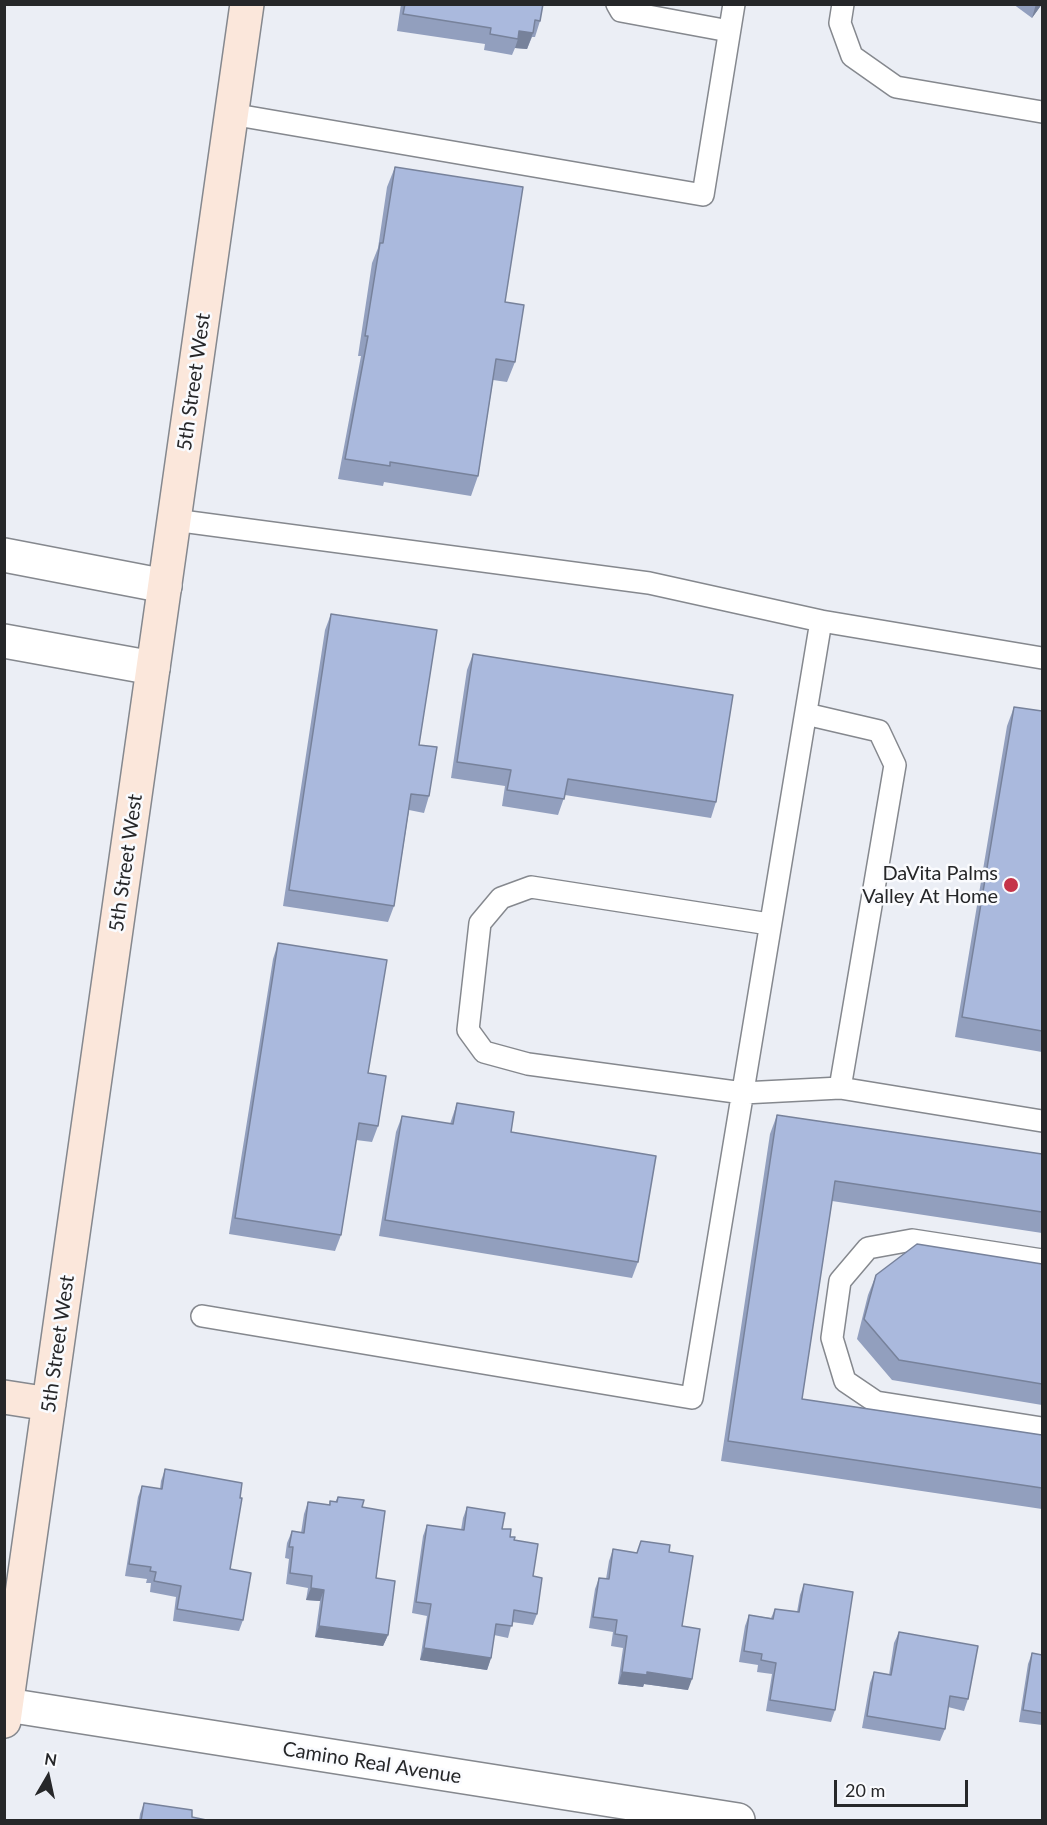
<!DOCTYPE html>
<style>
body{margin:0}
#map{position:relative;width:1047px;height:1825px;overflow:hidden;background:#ebeef5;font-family:Lato,sans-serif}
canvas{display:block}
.frame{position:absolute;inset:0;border:6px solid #262729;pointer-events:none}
.north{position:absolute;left:18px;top:1747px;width:60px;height:60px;-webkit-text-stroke:4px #fafbfe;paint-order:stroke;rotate:9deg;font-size:16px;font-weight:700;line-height:24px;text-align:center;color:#262729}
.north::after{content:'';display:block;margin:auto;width:21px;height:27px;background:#262729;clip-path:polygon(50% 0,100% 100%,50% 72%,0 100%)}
.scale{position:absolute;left:834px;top:1780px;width:134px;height:27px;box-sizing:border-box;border:3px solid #262729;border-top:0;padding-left:8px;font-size:18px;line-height:21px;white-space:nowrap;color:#262729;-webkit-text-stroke:4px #fafbfe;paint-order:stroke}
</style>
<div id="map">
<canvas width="1047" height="1825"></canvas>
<div class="frame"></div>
<div class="north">N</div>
<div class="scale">20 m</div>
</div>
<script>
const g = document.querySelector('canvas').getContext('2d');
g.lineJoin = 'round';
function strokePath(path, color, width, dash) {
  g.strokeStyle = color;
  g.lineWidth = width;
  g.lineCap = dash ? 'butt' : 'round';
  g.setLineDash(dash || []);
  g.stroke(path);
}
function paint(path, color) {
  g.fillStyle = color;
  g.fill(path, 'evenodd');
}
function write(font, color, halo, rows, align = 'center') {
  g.font = font + ' Lato,sans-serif';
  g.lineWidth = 5;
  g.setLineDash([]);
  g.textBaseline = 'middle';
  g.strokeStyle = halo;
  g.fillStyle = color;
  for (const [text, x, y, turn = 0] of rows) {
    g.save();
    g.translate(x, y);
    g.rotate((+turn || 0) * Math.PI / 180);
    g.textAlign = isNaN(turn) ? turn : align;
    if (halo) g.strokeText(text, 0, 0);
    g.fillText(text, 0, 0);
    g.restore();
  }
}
const lane = new Path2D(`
 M617,4L621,11L729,31
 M843,4L840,23L852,56L896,87L1042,112
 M231,114L703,195L734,4
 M174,520L649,583L821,621L692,1398L202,1316
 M821,621L1042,658
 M769,924L531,887L501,898L480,923L468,1030L484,1052L528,1064L743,1093L840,1088L895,765L879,731L806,714
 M840,1088L1042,1121
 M1042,1260L912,1240L868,1248L840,1281L832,1338L845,1381L876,1402L1042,1428`);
const street = new Path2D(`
 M4,555L165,586
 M4,641L153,668
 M7,1705L738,1820`);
const secondary = new Path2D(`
 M4,1397L49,1404
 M4,1721L247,4`);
const wall = new Path2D(`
 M401,4H543L540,21L535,37H532L527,49L515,48L512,55L484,50L485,44L397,31Z
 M1013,4H1042L1032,18Z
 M395,167L505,302L515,362L507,382L493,380L478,476L471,496L384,482L383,486L338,479L361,356H358L372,263L378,248L387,187Z
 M331,614L419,745L429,796L424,813L409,810L394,906L388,922L283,906L325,630Z
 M473,654L716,802L711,818L565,795L558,815L502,806L505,786L451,778L467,670Z
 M1014,707L1042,711V1052L955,1037L1007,726Z
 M278,943L378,1126L372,1142L356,1140L341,1235L335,1251L229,1234L273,959Z
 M457,1103L511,1132L638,1262L632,1278L379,1236L396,1132L402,1116L450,1124Z
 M777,1115L1042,1154V1233L832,1201L802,1399L1042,1435V1509L721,1461L770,1134Z
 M1042,1264V1405L892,1380L857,1339L868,1295L876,1275Z
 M165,1469L230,1569L243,1620L239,1631L173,1621L176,1597L150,1592L151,1583H146L147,1579L125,1576L138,1497L142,1486L160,1489L161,1481Z
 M338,1497L362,1507L388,1635L383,1646L315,1637L320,1601L306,1600L308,1588L286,1584L289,1559L285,1558L287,1543L292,1531L301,1533L304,1514L308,1502L329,1505L330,1501L335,1502Z
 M467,1507L502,1529L514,1540L533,1576L537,1614L533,1625L512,1622L508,1638L494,1635L491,1658L487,1670L420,1660L427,1616L412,1613L423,1536L427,1525L461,1530L463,1518Z
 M613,1549L637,1553L669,1552L682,1626L688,1690L644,1684L643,1687L618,1684L623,1648L611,1646L613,1632L589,1628L595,1589L599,1578L606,1579L609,1561Z
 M804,1584L835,1710L831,1722L766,1711L772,1674L757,1672L758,1665L739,1662L745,1626L749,1615L771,1618L775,1609L797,1612L800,1595Z
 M899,1632L968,1699L964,1711L948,1707L945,1729L940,1741L862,1728L870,1683L874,1672L889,1675L894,1643Z
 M1032,1653L1042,1655V1725L1019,1722L1028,1664Z
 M144,1803L192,1817L211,1821H139L140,1814Z`);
const shadedWall = new Path2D(`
 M1036,4H1042L1032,18Z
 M519,31L533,33L527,49L515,48L518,39Z
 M311,1588L324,1590L320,1601L306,1600Z
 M319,1626L388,1635L383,1646L315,1637Z
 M424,1648L491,1658L487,1670L420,1660Z
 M622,1672H647L692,1679L688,1690L644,1684L643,1687L618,1684Z`);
const building = new Path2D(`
 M405,4H543L540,21L535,20L533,33L519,31L518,39L490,34L491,28L403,14Z
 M395,167L523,187L505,302L524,305L515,362L496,359L478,476L390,462V466L345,459L368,336H365L380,243H383Z
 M331,614L437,630L419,745L437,747L429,796L411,794L394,906L289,890Z
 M473,654L733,695L716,802L568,779L564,799L507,790L511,770L457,762Z
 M1014,707L1042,711V1031L962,1017Z
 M278,943L387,960L368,1073L386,1076L378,1126L359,1123L341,1235L235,1218Z
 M457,1103L514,1112L511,1132L656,1156L638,1262L385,1220L402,1116L453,1124Z
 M777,1115L1042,1154V1212L835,1181L802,1399L1042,1435V1488L728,1441Z
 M917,1244L1042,1264V1384L899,1360L864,1319L876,1275Z
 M165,1469L242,1483L240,1498H242L230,1569L251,1573L243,1620L177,1609L181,1586L154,1581L156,1572L150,1571L151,1567L129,1564L142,1486L162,1489Z
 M338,1497L364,1500L362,1507L385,1511L376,1578L395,1581L388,1635L319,1626L324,1590L311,1588L312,1576L290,1573L293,1547H289L292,1531L304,1533L308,1502L330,1505V1501L337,1502Z
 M467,1507L505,1513L502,1529H511L510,1537H515L514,1540L538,1544L533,1576L542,1578L537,1614L514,1610L512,1626L496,1624L491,1658L424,1648L431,1604L416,1602L427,1525L464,1530Z
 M641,1541L670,1545L669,1552L693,1556L682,1626L700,1629L692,1679L647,1672V1675L622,1672L627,1636L615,1634L617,1620L593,1617L599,1578L609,1579L613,1549L637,1553Z
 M804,1584L853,1592L835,1710L770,1700L776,1663L761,1660L762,1654L744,1651L749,1615L773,1619L775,1609L799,1612Z
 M899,1632L978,1646L968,1699L950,1696L945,1729L867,1716L874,1672L891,1675Z
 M1032,1653L1042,1655V1713L1023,1710Z
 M144,1803L192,1810V1817L211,1821H141Z`);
const markers = [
 [1011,885,8,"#c53449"]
];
const streetNames = [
 ["5th Street West",194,382,-82],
 ["5th Street West",126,863,-82],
 ["5th Street West",58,1344,-82],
 ["Camino Real Avenue",372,1763,9]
];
const poiNames = [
 ["DaVita Palms",998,874],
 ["Valley At Home",998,897]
];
strokePath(lane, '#85888e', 24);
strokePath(street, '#85888e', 36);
strokePath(secondary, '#85888e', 36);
strokePath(lane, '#fff', 21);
strokePath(street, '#fff', 33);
strokePath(secondary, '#fbe7db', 33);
paint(wall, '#929fbe');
paint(shadedWall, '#77829b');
paint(building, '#aab9dd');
strokePath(building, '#77829b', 1.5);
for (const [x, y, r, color] of markers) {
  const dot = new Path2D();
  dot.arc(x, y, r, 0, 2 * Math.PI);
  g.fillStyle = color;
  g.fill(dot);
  strokePath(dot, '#fafbfe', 2);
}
write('20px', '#262729', '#fafbfe', streetNames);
write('20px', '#262729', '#fafbfe', poiNames, 'right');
</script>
